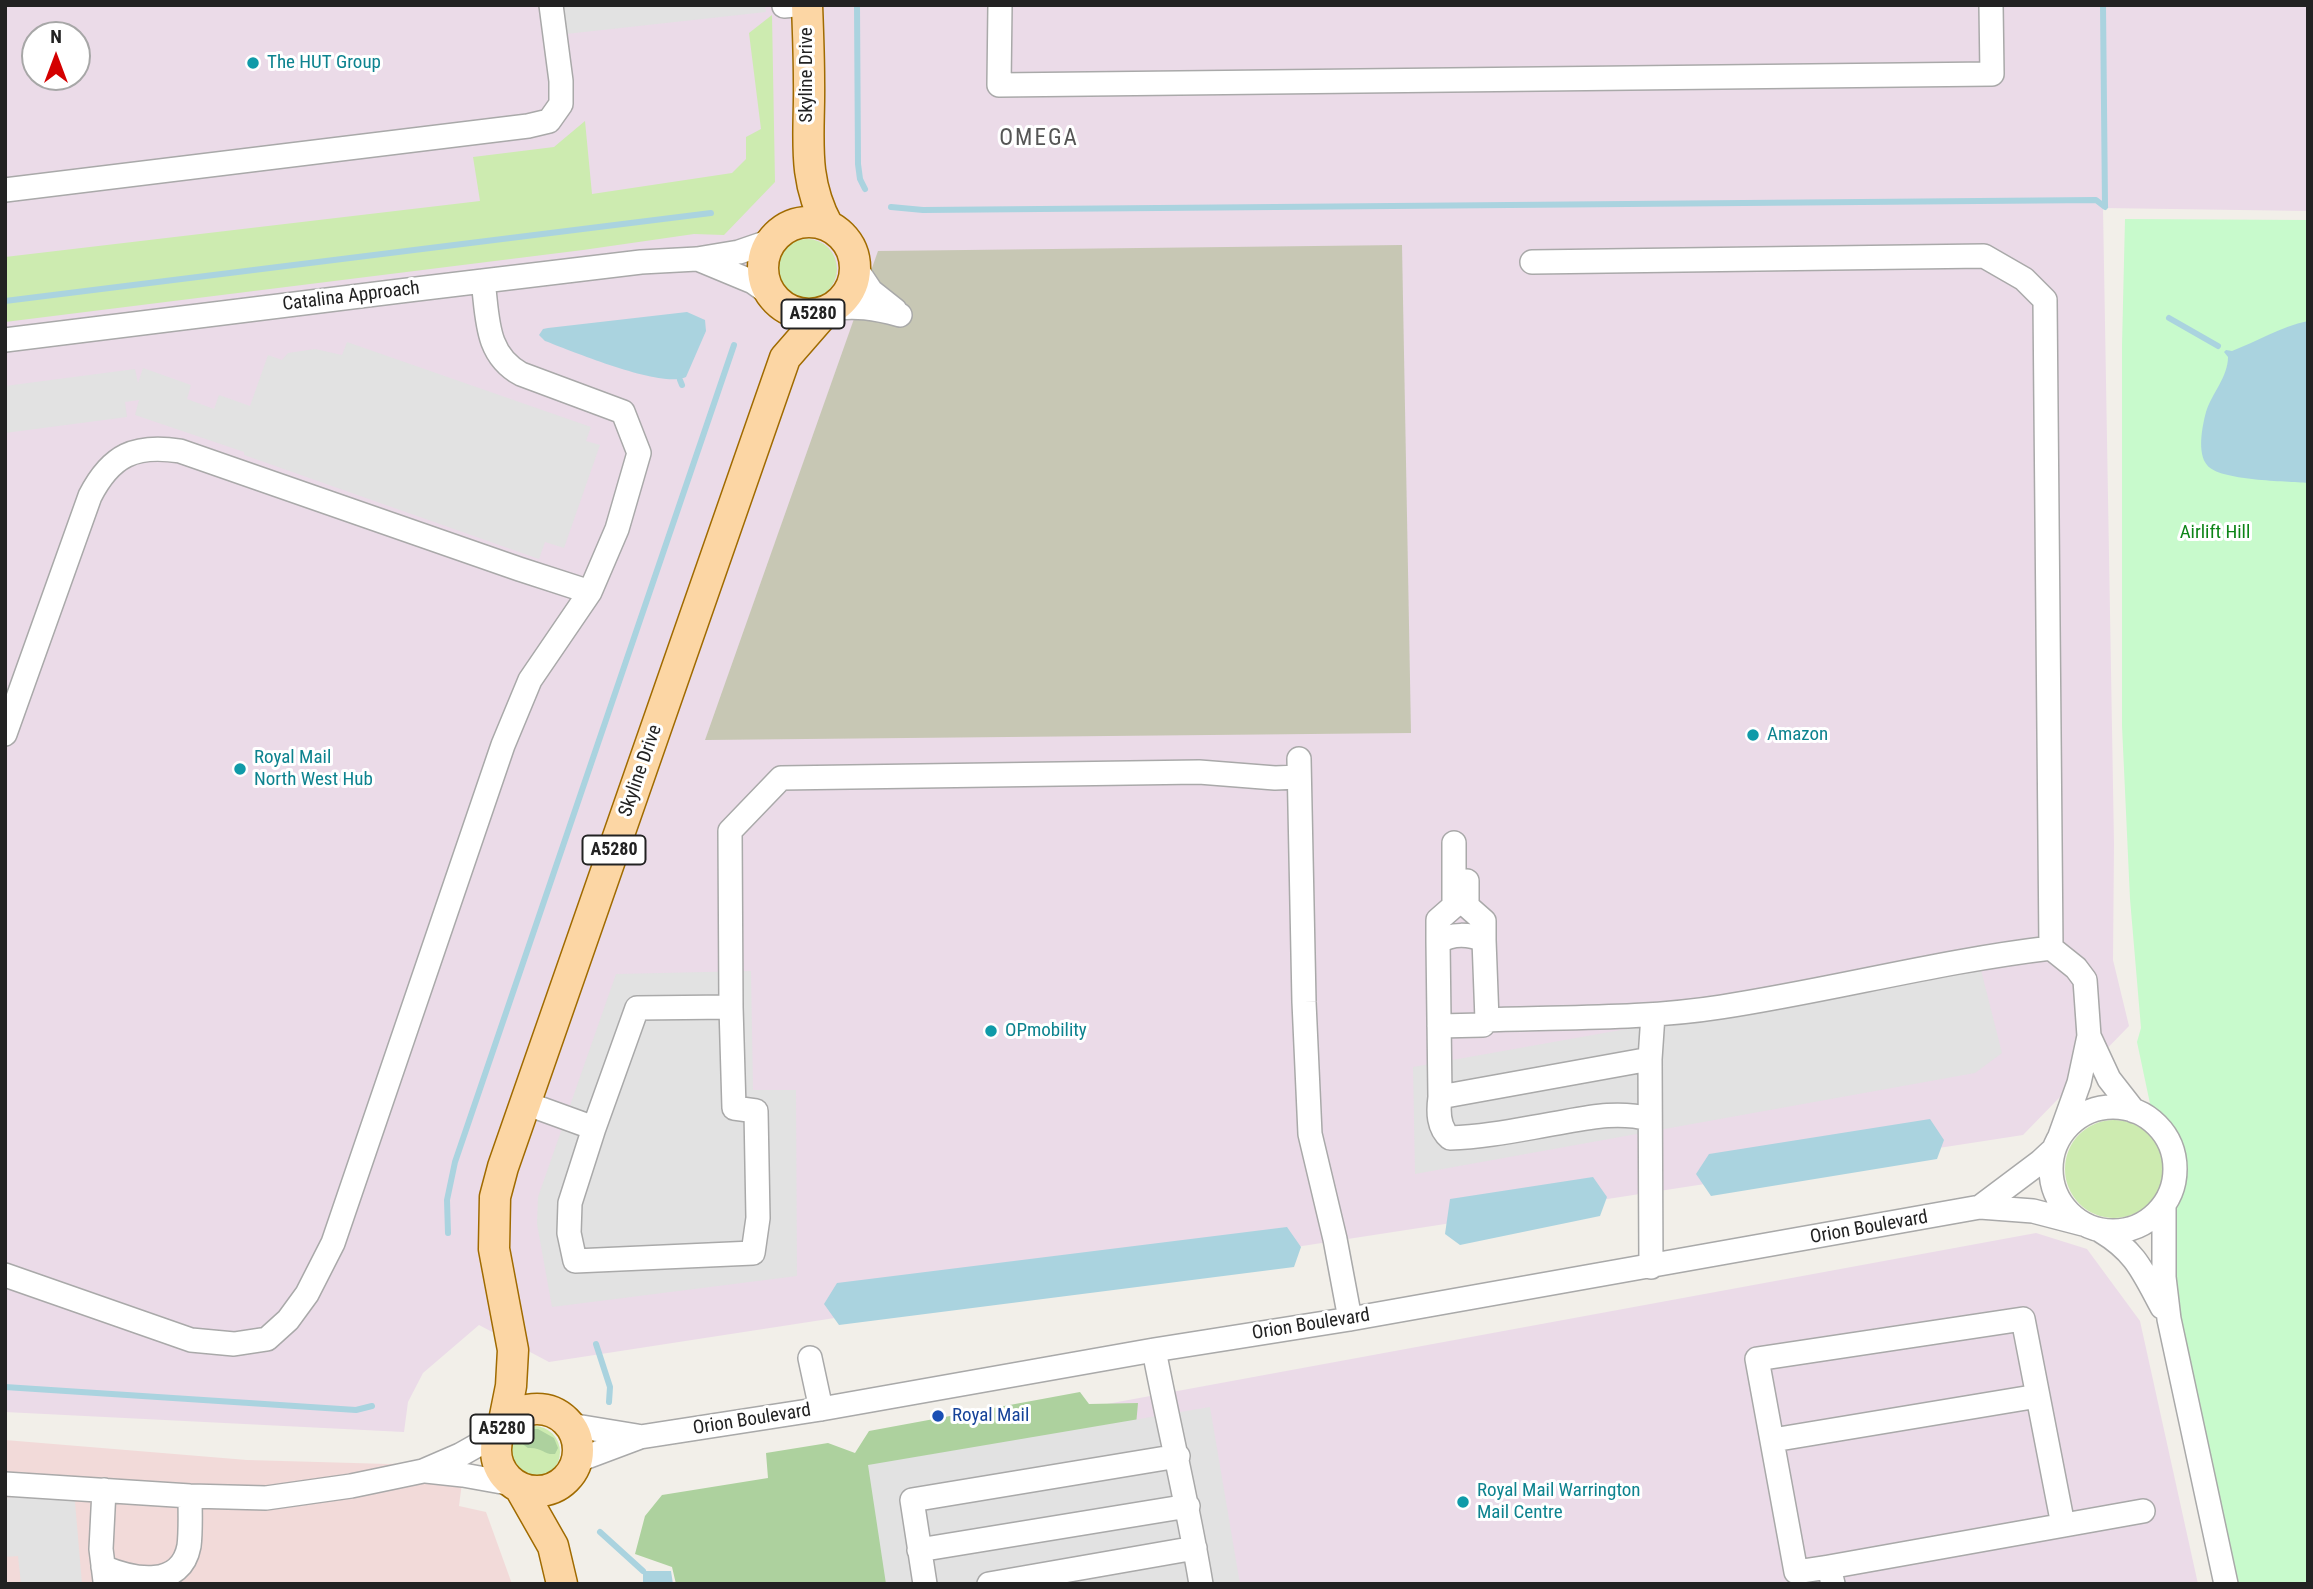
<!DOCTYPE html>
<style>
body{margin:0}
#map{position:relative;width:2313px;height:1589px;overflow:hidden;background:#f2efe9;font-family:"Roboto Condensed",sans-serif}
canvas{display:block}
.frame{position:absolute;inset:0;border:7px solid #222;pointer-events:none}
.north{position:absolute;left:21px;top:21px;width:70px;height:70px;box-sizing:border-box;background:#fff;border:2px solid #a7a7a7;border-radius:50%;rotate:0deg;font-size:19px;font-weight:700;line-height:28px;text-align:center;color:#222}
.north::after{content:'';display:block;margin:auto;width:24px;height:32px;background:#d40000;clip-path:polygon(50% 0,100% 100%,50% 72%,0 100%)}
</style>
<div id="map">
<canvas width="2313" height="1589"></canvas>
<div class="frame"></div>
<div class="north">N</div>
</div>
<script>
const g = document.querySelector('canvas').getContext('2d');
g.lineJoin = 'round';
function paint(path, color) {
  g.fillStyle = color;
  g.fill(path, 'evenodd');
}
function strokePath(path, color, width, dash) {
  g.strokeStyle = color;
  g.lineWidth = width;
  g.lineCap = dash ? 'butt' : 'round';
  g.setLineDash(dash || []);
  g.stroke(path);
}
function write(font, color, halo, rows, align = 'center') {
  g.font = font + ' "Roboto Condensed",sans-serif';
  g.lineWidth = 6;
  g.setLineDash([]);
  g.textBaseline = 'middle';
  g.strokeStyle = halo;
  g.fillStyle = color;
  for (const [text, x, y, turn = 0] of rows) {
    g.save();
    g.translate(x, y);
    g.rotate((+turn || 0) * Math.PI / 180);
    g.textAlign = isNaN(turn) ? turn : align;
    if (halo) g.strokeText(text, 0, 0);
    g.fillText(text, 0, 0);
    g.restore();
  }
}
const commercial = new Path2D(`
 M5,1440L247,1460L389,1464L408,1463L434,1455L463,1475L459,1506L486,1512L512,1584H5Z`);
const industrial = new Path2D(`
 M5,5H2308V211L2103,208L2114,844L2113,960L2129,1026L2023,1135L549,1362L479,1325L423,1373L408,1402L404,1432L5,1412ZM35,35H77V77H35Z
 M2036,1233L2087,1249L2140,1321L2198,1584H868L884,1445Z`);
const construction = new Path2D(`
 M1402,245L1411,733L705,740L878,251Z`);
const grass = new Path2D(`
 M772,15L775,182L724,235L694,234L583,250L5,322V257L480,201L473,157L554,147L585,121L592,194L732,173L746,159V137L761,129L749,33Z
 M777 269a30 30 0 1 1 60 0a30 30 0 1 1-60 0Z
 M2065 1169a49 49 0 1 1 98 0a49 49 0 1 1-98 0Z
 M508 1452a26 26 0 1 1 52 0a26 26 0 1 1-52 0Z`);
const forest = new Path2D(`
 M1080,1392L1089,1404L1138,1403L1136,1425L892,1584H676L672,1567L635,1554L645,1516L662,1495L768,1478L766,1453L828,1443L855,1453L869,1431Z
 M528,1429H538L554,1438L558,1448L555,1454C544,1455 542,1447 528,1448L521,1443L522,1435Z`);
const park = new Path2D(`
 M2125,219L2308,220V1584H2237L2179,1313L2173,1266L2171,1207L2175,1167L2174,1146L2152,1113L2137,1042L2141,1028L2130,899L2122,726V345Z`);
const parking = new Path2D(`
 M563,5H765L766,12L566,34Z
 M347,342L591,427L586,441L600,445L564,548L545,542L539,559L244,455V452L135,415L139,400L125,402L127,417L5,433V386L135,369L138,383L143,368L191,385L187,399L214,409L219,395L250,406L268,355L282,360L288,353L315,349L342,355Z
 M1980,966L2002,1053L1975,1073L1415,1174L1413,1067Z
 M751,971L753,1090H796L797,1276L552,1307L537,1224L538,1197L616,974Z
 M1210,1407L1240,1584H886L868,1465Z
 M74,1490L82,1584H21L18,1556L5,1557V1498Z`);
const water = new Path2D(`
 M687,312L705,320L706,331L686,377C662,389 572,351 545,341L539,335L543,329L548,328Z
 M2308,321V483C2287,481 2219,481 2207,465C2197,453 2202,427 2206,412C2212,393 2228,377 2228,357L2224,352L2226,350L2232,351C2258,341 2280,327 2308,321Z
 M1930,1119L1944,1140L1937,1159L1711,1196L1696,1174L1709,1154Z
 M1593,1177L1607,1197L1600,1216L1460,1245L1445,1234L1450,1199Z
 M1287,1227L1301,1247L1294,1267L839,1325L824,1304L837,1283Z
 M643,1571H671L673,1584H643Z`);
const stream = new Path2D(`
 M857,5L858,164L860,179L865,189
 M2103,5L2105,206
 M891,207L923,210L2096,200L2105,207
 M5,301L711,213
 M2169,318L2218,346
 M680,380L682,385
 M448,1233L447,1200L455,1162L734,345
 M596,1344L610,1387L609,1402
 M5,1387L356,1410L372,1406
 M600,1532L643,1571`);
const minor = new Path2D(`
 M1000,5L999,85L1992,74L1991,5
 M784,6L795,5
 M5,190L528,126L549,121L561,104V81L551,5
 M700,260L753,282L771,295
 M1532,262L1984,256L2024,279L2045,300L2051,948
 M855,267L871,291L895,310
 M830,309C855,305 875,308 900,315
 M5,340L400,291L641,262L697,259L739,252L771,241
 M5,734L90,496C111,455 135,444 180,451L519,569L590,592
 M1299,759L1304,1002L1310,1134L1335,1239L1350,1319
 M1467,881V906L1484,921V940
 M1438,942V920L1454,906V843
 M731,1007L734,1108L756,1111L758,1218L753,1253L575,1261L569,1233L570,1203L594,1128L637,1008Z
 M731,1007L730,831L781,778L1199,772L1275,778L1299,777
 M1439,1026L1483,1025L1487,1020
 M2089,1036L2109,1079L2134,1111
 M1440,1097L1438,942C1452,933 1469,934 1484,940L1487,1020C1565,1017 1644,1019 1721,1007C1832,990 1940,961 2051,948L2076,968L2085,980L2089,1036L2079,1083L2060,1136
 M525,1103L594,1128
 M2051 1169a62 62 0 1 1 124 0a62 62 0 1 1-124 0Z
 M1650,1119C1618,1111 1591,1117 1558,1123C1522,1129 1487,1137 1450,1138C1438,1128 1438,1112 1440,1097L1650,1059
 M2164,1206V1277L2169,1319L2226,1584
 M1980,1207L2040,1162L2054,1149
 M2101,1231C2136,1252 2143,1272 2162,1307
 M1651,1267L1650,1059L1653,1015
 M5,1275L191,1340L234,1344L267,1339L288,1320L307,1294L333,1243L503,745L530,680L590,592L617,529L639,453L623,412L521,374C485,354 488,318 483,281
 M1154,1350C1169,1428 1188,1505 1201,1584
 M810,1358L821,1409
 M570,1425L637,1436
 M1773,1440L2038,1396
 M576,1461L640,1437L821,1409L1154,1350L1350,1319L1980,1207L2033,1211L2083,1224
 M426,1471L463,1475L513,1484
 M5,1484L190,1496L266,1498L351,1486L423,1471L460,1455L499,1433
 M104,1490L101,1549L105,1581
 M919,1550L1188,1506
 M103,1567C134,1580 181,1589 189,1546C191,1530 190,1512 190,1496
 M1829,1567L2143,1511
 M925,1584L912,1500L1178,1456
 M989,1584L1195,1548
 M1833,1584L1829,1567L1796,1572L1757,1359L2023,1319L2063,1525`);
const major = new Path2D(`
 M807,5C808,31 809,56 809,82C810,135 801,177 828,226
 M763 268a46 46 0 1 1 92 0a46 46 0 1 1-92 0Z
 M496 1450a41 41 0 1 1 82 0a41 41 0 1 1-82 0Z
 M503,1426L511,1386L513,1350L494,1249L495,1197L503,1167L785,358L826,311
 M520,1488L553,1546L562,1584`);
const markers = [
 [253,63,7,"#0f9aa8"],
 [1753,735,7,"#0f9aa8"],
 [240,769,7,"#0f9aa8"],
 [991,1031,7,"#0f9aa8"],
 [938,1416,7,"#1a4fb4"],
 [1463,1502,7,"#0f9aa8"]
];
const shields = [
 [813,314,63],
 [614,850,63],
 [502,1429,63]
];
const shieldNames = [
 ["A5280",813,314],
 ["A5280",614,850],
 ["A5280",502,1429]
];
const cultureNames = [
 ["The HUT Group",267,63],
 ["Amazon",1767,735],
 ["Royal Mail",254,758],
 ["North West Hub",254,780],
 ["OPmobility",1005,1031],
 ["Royal Mail Warrington",1477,1491],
 ["Mail Centre",1477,1513]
];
const streetNames = [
 ["Skyline Drive",807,75,-90],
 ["Catalina Approach",351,297,-7],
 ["Skyline Drive",641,771,-71],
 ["Orion Boulevard",1869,1228,-10],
 ["Orion Boulevard",1311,1325,-9],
 ["Orion Boulevard",752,1420,-9]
];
const parkNames = [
 ["Airlift Hill",2215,533]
];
const transitNames = [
 ["Royal Mail",952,1416]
];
const quarterNames = [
 ["OMEGA",1039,139]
];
paint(commercial, '#f2dad9');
paint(industrial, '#ebdbe8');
paint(construction, '#c7c7b4');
paint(grass, '#cdebb0');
paint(forest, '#add19e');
paint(park, '#c8facc');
paint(parking, '#e2e2e2');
paint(water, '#aad3df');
strokePath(stream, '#aad3df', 6);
strokePath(minor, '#a9a9a9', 26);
strokePath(major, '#a06b00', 33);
strokePath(minor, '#fff', 23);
strokePath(major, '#fcd6a4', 30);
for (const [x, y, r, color] of markers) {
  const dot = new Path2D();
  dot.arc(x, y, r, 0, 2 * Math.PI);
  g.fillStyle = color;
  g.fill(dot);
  strokePath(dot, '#fff', 2.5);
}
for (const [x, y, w] of shields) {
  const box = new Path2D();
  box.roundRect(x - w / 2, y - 14.5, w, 29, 5);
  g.fillStyle = '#fff';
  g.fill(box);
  strokePath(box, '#222', 2);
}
write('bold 18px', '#222', null, shieldNames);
write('19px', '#0d838f', '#fff', cultureNames, 'left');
write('19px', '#222', '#fff', streetNames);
write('19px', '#0c8416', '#fff', parkNames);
write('19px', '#164399', '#fff', transitNames, 'left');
g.letterSpacing = '2px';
write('23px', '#555', '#fff', quarterNames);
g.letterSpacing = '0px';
</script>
